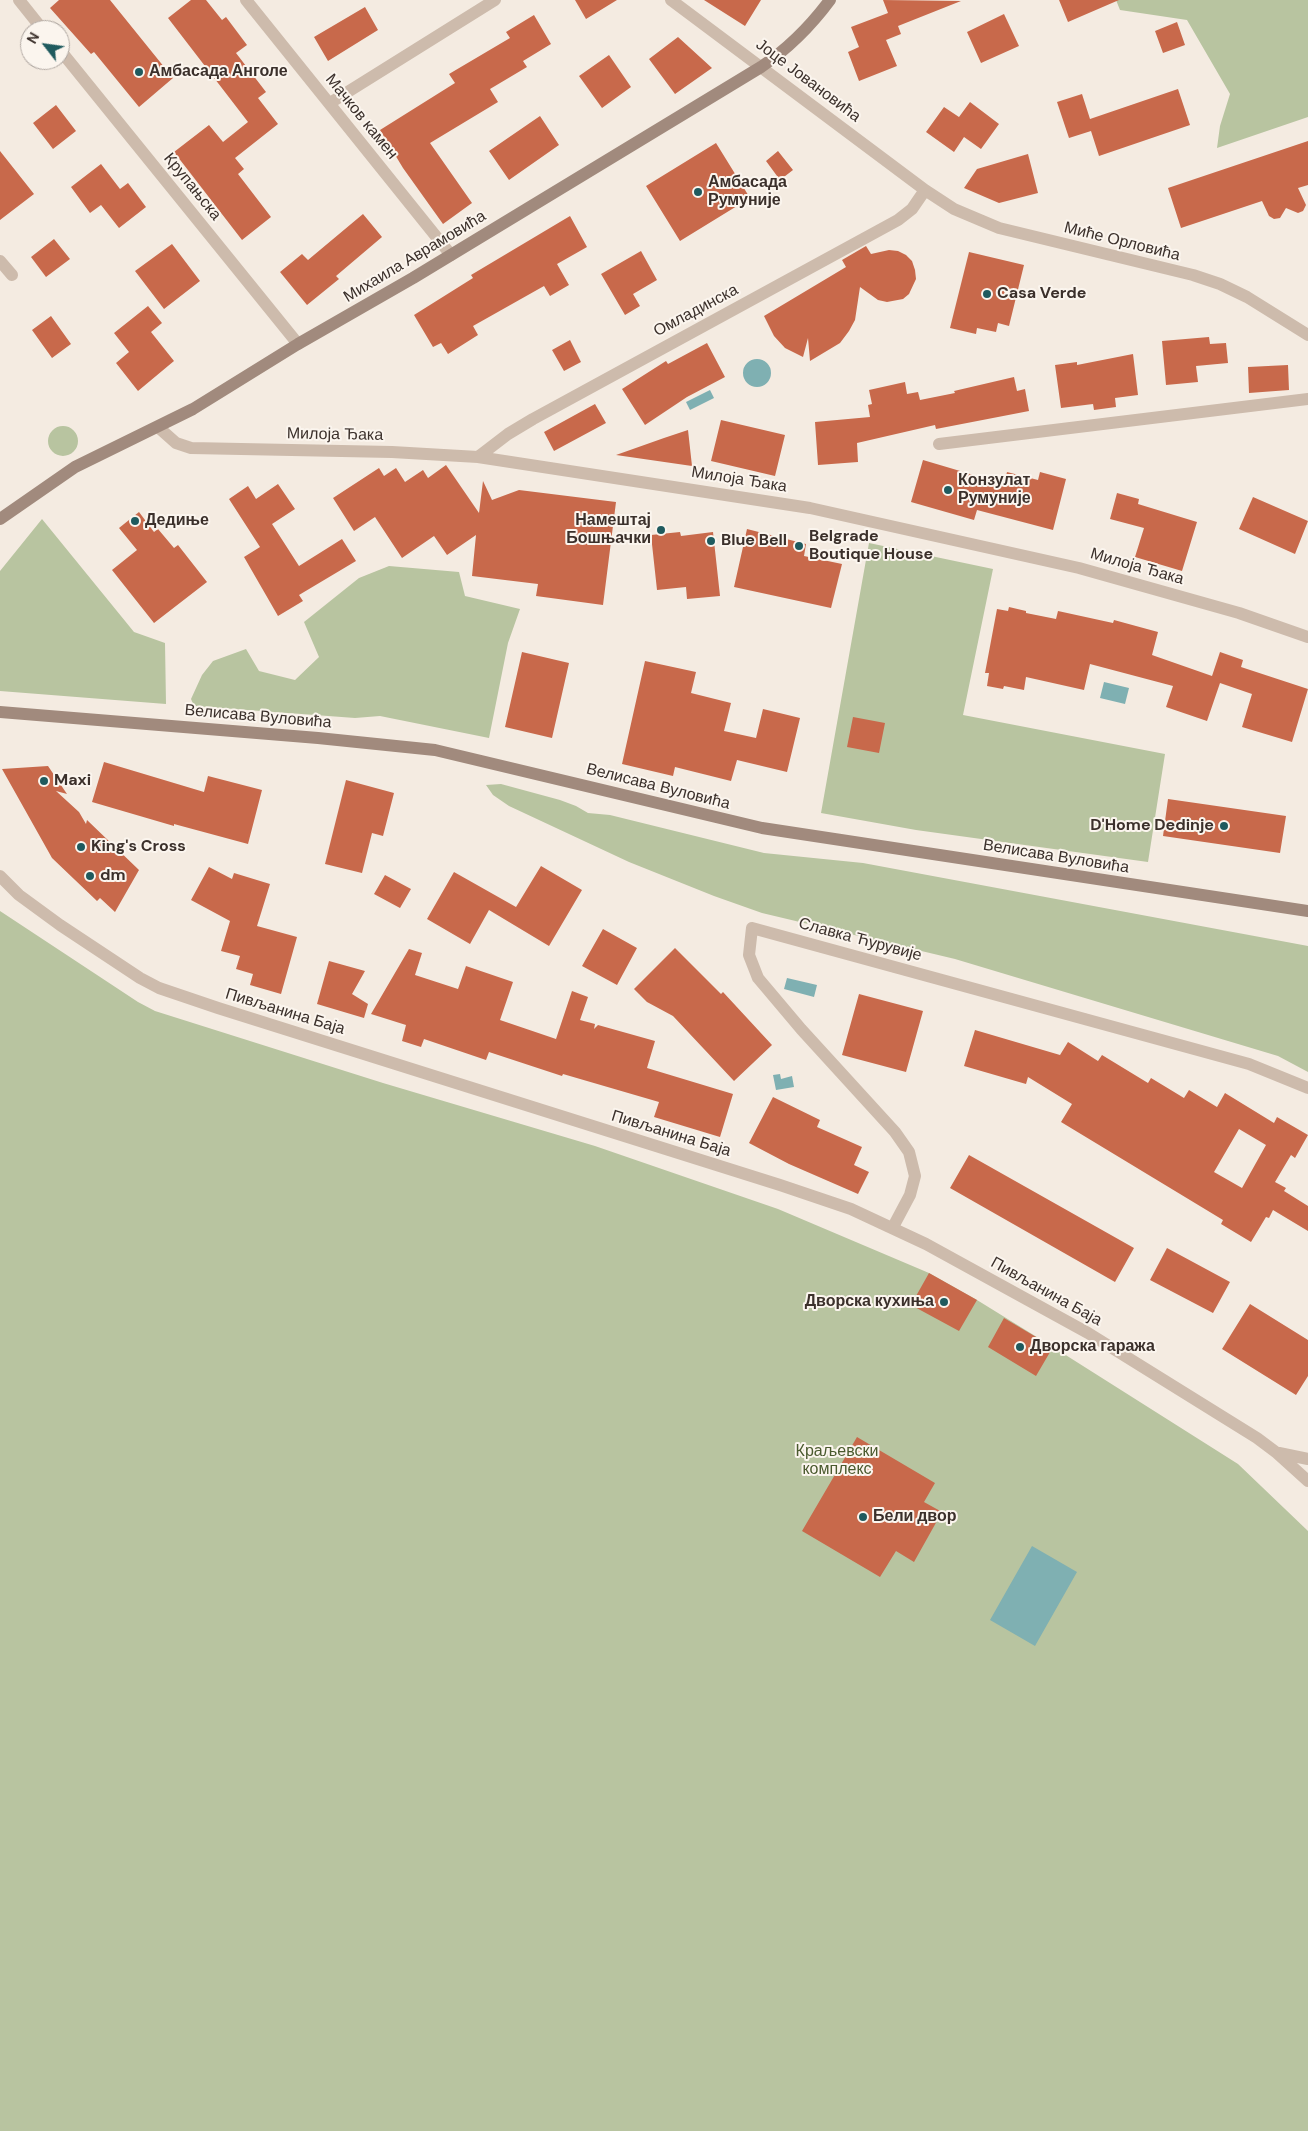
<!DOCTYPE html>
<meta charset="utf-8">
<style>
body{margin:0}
#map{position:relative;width:1308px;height:2131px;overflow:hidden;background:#f4ebe1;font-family:"DM Sans",sans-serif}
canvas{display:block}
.north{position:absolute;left:20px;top:20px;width:50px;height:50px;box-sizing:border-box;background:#fbf5ee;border:1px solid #aea6a0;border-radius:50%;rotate:300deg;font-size:14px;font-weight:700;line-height:20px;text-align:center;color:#3b302b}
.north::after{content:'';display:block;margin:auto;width:18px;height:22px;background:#1f5a5e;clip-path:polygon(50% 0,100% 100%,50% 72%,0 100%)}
</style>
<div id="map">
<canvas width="1308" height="2131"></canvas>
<div class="north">N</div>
</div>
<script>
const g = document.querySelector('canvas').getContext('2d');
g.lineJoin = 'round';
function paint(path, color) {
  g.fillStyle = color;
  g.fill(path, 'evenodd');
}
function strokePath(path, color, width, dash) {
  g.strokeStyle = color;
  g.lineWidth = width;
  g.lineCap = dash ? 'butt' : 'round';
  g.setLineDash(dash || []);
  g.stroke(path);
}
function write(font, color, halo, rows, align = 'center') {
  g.font = font + ' "DM Sans",sans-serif';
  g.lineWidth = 4;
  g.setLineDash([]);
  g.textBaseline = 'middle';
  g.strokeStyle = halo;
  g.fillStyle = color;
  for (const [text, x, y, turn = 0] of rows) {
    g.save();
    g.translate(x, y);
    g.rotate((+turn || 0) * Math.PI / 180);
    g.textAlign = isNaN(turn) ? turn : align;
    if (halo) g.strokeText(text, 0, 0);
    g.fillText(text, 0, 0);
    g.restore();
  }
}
const green = new Path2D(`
 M1116,0H1308V117L1217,148L1220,126L1230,94L1187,20L1120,10Z
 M48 441a15 15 0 1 1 30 0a15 15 0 1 1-30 0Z
 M42,519L134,632L165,643L166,704L0,691V571Z
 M869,543L993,569L963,715L1165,754L1148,862L916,830L821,813Z
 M389,566L459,572L465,596L520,609L508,643L489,738L380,716L355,718L194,706L191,699L202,675L213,661L246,649L259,671L295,680L319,657L304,622L359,578Z
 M501,784L560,800L576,806L588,813L610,815L764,853L863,863L1308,946V1072L1278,1056L955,959L762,913L714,896L629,862L509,806L493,795L486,785Z
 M0,911L138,1002L155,1011L383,1083L595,1146L778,1209L929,1273L977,1300L1053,1347L1238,1464L1308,1531V2131H0Z`);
const water = new Path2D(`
 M743 373a14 14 0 1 1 28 0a14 14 0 1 1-28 0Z
 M710,390L714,398L690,410L686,402Z
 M1104,682L1129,688L1125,704L1100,698Z
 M787,978L817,985L814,997L784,989Z
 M780,1074L781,1079L792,1076L794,1087L776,1090L773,1075Z
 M1032,1546L1077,1572L1035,1646L990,1620Z`);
const building = new Path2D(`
 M59,0H110L173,78L139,107L94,52L91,54L50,8Z
 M191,0H206L222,20L226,17L247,45L236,53L266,92L258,98L278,124L235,158L244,169L238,174L271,217L242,240L174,152L209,125L223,142L248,122L168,18Z
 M575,0H617L586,19Z
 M704,0H761L745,26Z
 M883,0L961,1L898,26L901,34L886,40L897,66L859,81L848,52L859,47L851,27L888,13Z
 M1059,0H1119L1068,22Z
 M365,7L378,30L328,61L314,37Z
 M1004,14L1019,46L981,63L967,32Z
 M534,15L551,44L523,61L527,67L490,89L498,102L430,143L472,203L443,224L403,168L380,130L455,83L449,74L510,38L506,32Z
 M1177,22L1185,45L1163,53L1155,31Z
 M678,37L712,68L675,94L649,59Z
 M609,55L631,87L602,108L579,76Z
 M1178,89L1190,125L1099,156L1091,131L1069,138L1057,102L1082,94L1090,119Z
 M970,102L999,124L981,149L964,137L954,152L926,132L944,107L959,117Z
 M56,105L76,131L53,149L33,123Z
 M540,116L559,145L509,180L489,151Z
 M1308,141V185L1298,188L1306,205L1303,211L1298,213L1286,208L1280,218L1274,219L1269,216L1262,201L1181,228L1168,188Z
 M716,143L750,198L680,241L646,186Z
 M0,151L34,194L0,220Z
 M778,151L793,170L780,180L766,161Z
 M1028,154L1038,193L999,203L964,188L977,169Z
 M101,164L120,189L128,183L146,207L119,228L101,205L90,213L71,187Z
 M363,214L382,237L336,276L339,279L307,305L280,272L302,254L308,260Z
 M570,216L587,247L557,264L569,285L550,296L544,286L473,326L478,335L448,354L441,343L433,347L414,315L473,278L471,275Z
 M54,239L70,259L46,277L31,257Z
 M172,244L200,281L164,309L135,271Z
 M866,246L871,254L889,250L898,251L906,255L912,261L915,270L916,279L909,294L903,299L887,302L878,300L860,287L855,320L849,331L840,343L810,361L808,338L803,357L785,348L774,336L764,316L846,267L842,260Z
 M641,251L657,280L633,294L640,306L625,315L601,274Z
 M969,252L1024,265L1009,326L998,323L996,332L977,328L976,334L950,328Z
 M148,306L162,323L151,332L174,361L138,391L116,363L129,352L114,333Z
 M51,316L71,344L52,358L32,330Z
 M1209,337L1210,344L1226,343L1228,363L1196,366L1198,382L1166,385L1162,341Z
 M570,340L581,362L564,371L552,350Z
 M707,343L725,377L687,397L645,425L622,389L666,361L668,364Z
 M1133,354L1138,395L1115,398L1116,407L1094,410L1093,404L1061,408L1055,365L1077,362V365Z
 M1288,365L1289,390L1249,393L1248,367Z
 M1014,377L1017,391L1025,389L1029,411L936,429L935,425L857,443L858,462L818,465L815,422L870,417L868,405L872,404L869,390L905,382L907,394L918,392L920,400L955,393L954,391Z
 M595,404L606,423L554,451L544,432Z
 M721,420L785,435L775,476L711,461Z
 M688,430L692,466L616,455L664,438Z
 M923,460L1004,484L1007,472L1038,480L1040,472L1066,479L1053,530L977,510L974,520L911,502Z
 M446,465L479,513L483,481L492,500L519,490L616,502L603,605L536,596L538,584L472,576L476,535L447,555L434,536L402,558L375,517L354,531L333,498L379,468L384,476L396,468L405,482L423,470L428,478Z
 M278,484L295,509L272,524L299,566L342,539L356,561L299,595L303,601L278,616L244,557L260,547L229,499L248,486L256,499Z
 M1117,493L1139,499L1138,504L1197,522L1182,571L1135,557L1144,528L1110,519Z
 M1253,497L1308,521L1295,554L1239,529Z
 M139,512L154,532L158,529L174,548L178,545L207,582L154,623L112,570L137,550L119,528Z
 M747,529L806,544L804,556L842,564L831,608L734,587Z
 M680,532L681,536L713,532L720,596L687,599L686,587L657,590L651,535Z
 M1009,607L1026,611V613L1056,619L1058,611L1113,623L1114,620L1158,632L1152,655L1212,676L1220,652L1243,660L1241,667L1308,689L1292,742L1242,727L1252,694L1220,683L1207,721L1166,707L1173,686L1090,664L1084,690L1026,677L1024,690L1004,686L1003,689L987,686L989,673H985L997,609L1008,611Z
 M522,652L569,663L552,738L505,727Z
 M645,661L696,672L691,693L731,703L724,731L756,738L763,709L800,718L787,772L737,760L731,781L675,767L673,776L622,764Z
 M853,717L885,723L879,753L847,747Z
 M104,762L204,792L208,776L262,790L248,844L174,824V826L92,802Z
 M48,766L67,794L56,791L79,812L86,824L87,820L139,870L115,912L100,898L97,901L52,858L2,769Z
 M346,780L394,793L383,836L372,833L362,873L325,864Z
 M1168,799L1286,816L1280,853L1163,836Z
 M541,866L582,890L549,946L489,910L470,944L427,919L454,872L516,907Z
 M209,867L232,879L234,873L270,884L257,926L297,937L281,994L250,985L253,974L236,969L240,956L221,951L230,921L191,900Z
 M385,875L411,889L400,908L374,894Z
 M603,929L637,948L617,985L582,966Z
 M675,948L721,994L723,992L772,1045L734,1081L673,1016L647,1002L634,989Z
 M409,949L422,953L415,975L458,989L466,966L513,982L500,1020L556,1039L572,991L588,997L580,1020L595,1024L594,1029L598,1025L655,1041L647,1068L733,1094L720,1137L654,1117L659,1102L563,1074L562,1076L489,1052L486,1060L424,1039L421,1047L402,1041L406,1025L371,1014Z
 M329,961L365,971L352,994L368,1004L364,1018L317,1004Z
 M859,994L923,1011L906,1072L842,1055Z
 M975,1030L1060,1055L1068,1042L1098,1061L1102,1055L1148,1083L1151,1078L1184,1098L1189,1090L1217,1107L1225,1093L1274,1123L1277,1117L1308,1135L1295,1158L1291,1155L1275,1182L1286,1188L1284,1191L1308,1206V1231L1273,1210L1269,1218L1266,1217L1251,1242L1221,1224L1223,1220L1061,1122L1072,1104L1028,1077L1026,1084L964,1066ZM1239,1129L1266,1145L1242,1188L1214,1172Z
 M773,1097L820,1120L817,1127L862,1147L854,1165L869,1172L858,1194L789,1164L749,1143Z
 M969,1155L1134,1248L1115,1282L950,1188Z
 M1167,1248L1230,1282L1213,1313L1150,1280Z
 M929,1273L977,1300L959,1331L911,1305Z
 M1250,1304L1308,1340V1376L1296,1395L1222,1349Z
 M1004,1318L1053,1347L1036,1376L988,1347Z
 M857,1437L935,1483L924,1502L942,1512L914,1562L896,1551L880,1577L802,1531Z`);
const street = new Path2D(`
 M19,0L43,30
 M246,0L451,255
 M671,0L925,190L954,209L999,228L1193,275L1220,284L1247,297L1308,335
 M60,50L298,344
 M330,103L495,0
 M0,261L12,275
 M158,427L176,443L191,448L392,452L478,457L810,508L1079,568L1239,613L1308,637
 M939,444L1308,399
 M478,457L508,434L533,419L898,220L912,209L925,190
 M0,876L19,895L60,925L140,978L159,988L218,1008L780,1185L851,1209L926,1244L1088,1333L1257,1438L1277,1453L1308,1481
 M893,1227L910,1195L915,1176L909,1152L895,1132L801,1029L758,978L749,955L752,928L1249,1064L1308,1088
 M1279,1453L1308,1459`);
const secondary = new Path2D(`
 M0,519L75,467L193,409L298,344L413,278L761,67C789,48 810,27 830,0
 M0,712L318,738L435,750L762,828L1308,911`);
const markers = [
 [139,72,5,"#1f5a5e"],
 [698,192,5,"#1f5a5e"],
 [987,294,5,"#1f5a5e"],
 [948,490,5,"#1f5a5e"],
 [135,521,5,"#1f5a5e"],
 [661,530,5,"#1f5a5e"],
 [711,541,5,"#1f5a5e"],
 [799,546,5,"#1f5a5e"],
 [44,781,5,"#1f5a5e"],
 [1224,826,5,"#1f5a5e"],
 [81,847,5,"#1f5a5e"],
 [90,876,5,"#1f5a5e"],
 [944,1302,5,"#1f5a5e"],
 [1020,1347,5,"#1f5a5e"],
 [863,1517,5,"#1f5a5e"]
];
const poiNames = [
 ["Амбасада Анголе",149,72],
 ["Амбасада",708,183],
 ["Румуније",708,201],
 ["Casa Verde",997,294],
 ["Конзулат",958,481],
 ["Румуније",958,499],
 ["Дедиње",145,521],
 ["Намештај",651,521,"right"],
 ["Бошњачки",651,539,"right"],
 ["Belgrade",809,537],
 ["Boutique House",809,555],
 ["Blue Bell",721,541],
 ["Maxi",54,781],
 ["D'Home Dedinje",1214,826,"right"],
 ["King's Cross",91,847],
 ["dm",100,876],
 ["Дворска кухиња",934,1302,"right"],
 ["Дворска гаража",1030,1347],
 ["Бели двор",873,1517]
];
const streetNames = [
 ["Јоце Јовановића",808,81,37],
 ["Мачков камен",361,117,51],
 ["Крупањска",192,187,51],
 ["Миће Орловића",1122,242,14],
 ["Михаила Аврамовића",415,257,-31],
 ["Омладинска",696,311,-28],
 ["Милоја Ђака",335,435,1],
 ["Милоја Ђака",739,480,9],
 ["Милоја Ђака",1137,567,16],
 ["Велисава Вуловића",258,717,5],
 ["Велисава Вуловића",658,787,14],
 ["Велисава Вуловића",1056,857,9],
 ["Славка Ћурувије",860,940,15],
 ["Пивљанина Баја",285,1012,17],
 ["Пивљанина Баја",671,1134,17],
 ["Пивљанина Баја",1046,1292,29]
];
const parkNames = [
 ["Краљевски",837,1452],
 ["комплекс",837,1470]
];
paint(green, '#b8c4a0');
paint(water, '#7fb0b2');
paint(building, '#c8694b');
strokePath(street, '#cdbbac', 12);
strokePath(secondary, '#a18a7d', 12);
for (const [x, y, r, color] of markers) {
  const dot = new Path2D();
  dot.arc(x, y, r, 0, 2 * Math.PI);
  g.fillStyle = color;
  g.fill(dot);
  strokePath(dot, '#fbf5ee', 2);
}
write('bold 16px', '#3b302b', '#fbf5ee', poiNames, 'left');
write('16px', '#3b302b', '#fbf5ee', streetNames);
write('16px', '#4a5a2e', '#fbf5ee', parkNames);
</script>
